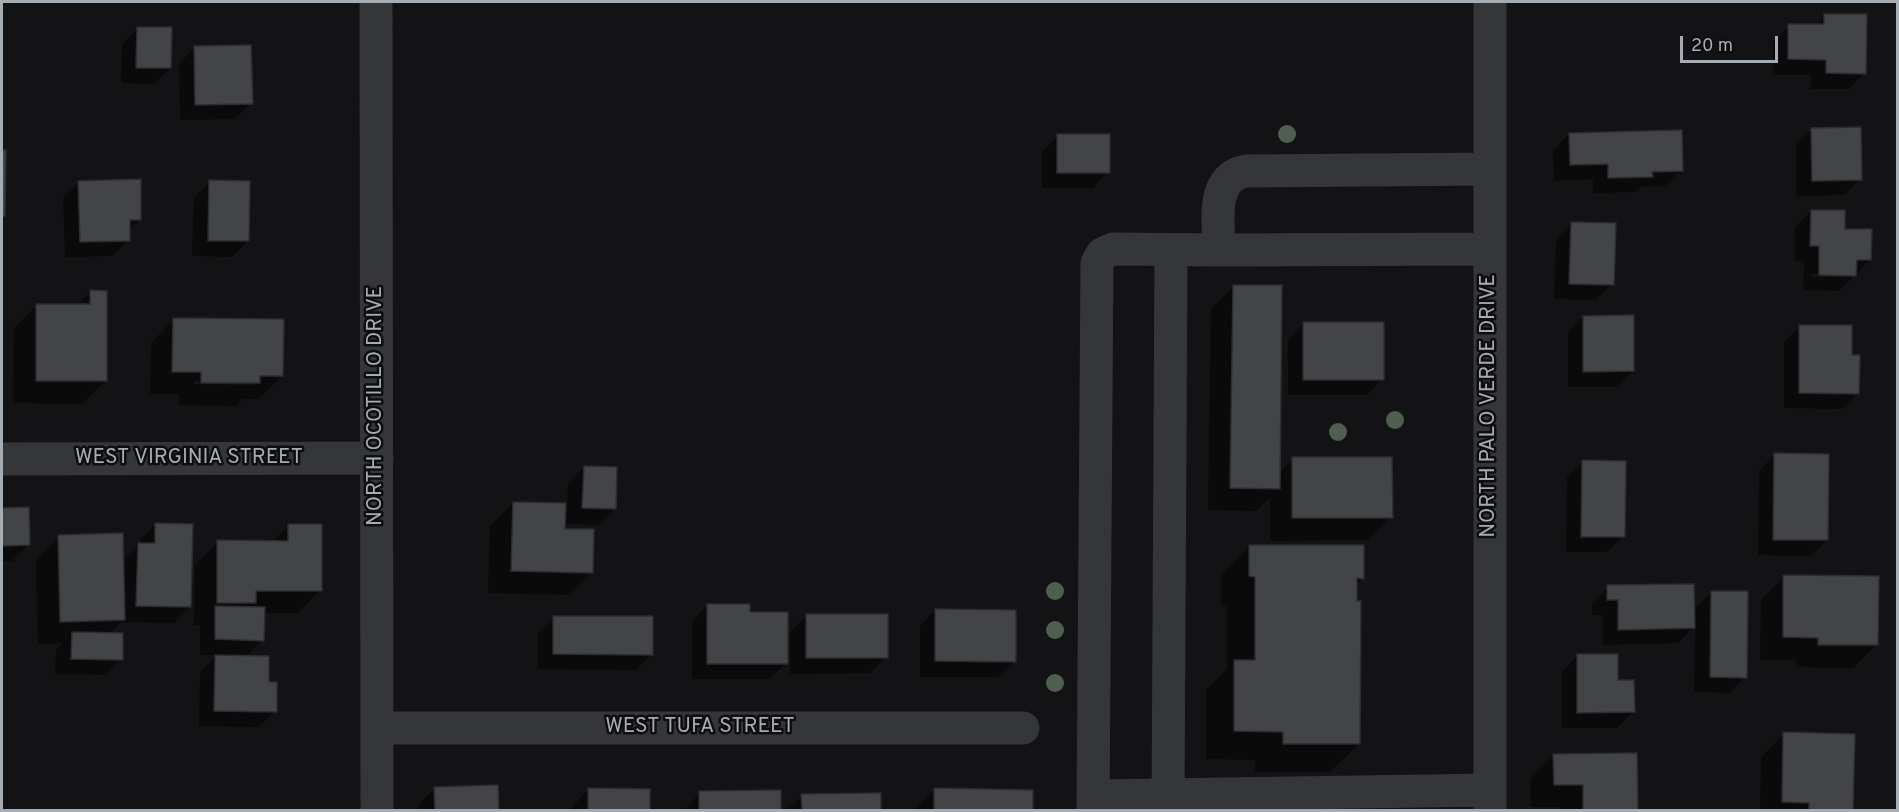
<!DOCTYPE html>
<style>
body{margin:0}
#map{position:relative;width:1899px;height:812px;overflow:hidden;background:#131315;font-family:Overpass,sans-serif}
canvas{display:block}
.frame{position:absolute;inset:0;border:3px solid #a6acb4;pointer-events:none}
.scale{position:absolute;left:1680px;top:36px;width:98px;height:27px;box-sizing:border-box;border:3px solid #a6acb4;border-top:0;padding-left:8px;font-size:18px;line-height:21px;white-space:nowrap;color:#a6acb4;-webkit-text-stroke:4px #0e0e10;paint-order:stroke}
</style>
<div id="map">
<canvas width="1899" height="812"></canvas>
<div class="frame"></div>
<div class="scale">20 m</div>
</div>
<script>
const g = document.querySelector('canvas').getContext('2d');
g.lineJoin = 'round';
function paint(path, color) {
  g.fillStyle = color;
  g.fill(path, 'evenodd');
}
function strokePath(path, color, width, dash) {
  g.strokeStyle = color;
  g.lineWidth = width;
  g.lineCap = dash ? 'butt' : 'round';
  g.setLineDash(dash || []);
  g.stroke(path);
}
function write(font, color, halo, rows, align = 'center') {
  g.font = font + ' Overpass,sans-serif';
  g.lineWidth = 5;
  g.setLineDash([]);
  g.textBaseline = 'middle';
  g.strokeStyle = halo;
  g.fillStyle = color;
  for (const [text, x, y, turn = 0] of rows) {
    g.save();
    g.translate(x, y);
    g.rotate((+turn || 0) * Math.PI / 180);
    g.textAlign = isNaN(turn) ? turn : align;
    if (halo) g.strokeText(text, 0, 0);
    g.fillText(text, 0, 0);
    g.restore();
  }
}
const shadow = new Path2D(`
 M1825,15L1864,73L1849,89H1811V75H1773V42L1789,26H1814Z
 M138,28L170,68L154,84L121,83L122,44Z
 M194,48L251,103L235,119L180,120L179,64Z
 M1812,129L1860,179L1844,195L1796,196V145Z
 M1569,134L1681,170L1665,186L1640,187L1635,192L1593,193V179L1554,181L1553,150Z
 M1058,136L1108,172L1093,188H1042V152Z
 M2,151L4,152V215L2,217Z
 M79,182L140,220L128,231V240L113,256L65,257L63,198Z
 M210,182L248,241L232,257L192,256L194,197Z
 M1811,211L1843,230L1870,260L1839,291L1803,290L1804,261H1795V227ZM1811,274H1845L1842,277H1811Z
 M1572,223L1612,284L1596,300L1554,299L1556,239Z
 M1234,286L1279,473L1293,459L1391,517L1368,540L1270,541V497L1256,511L1208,510L1211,309Z
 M90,292L105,381L82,404L13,403L14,328L37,305L76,306Z
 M1583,317L1633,371L1617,387H1568V333Z
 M173,320L282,376L259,399H243L236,406L179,405V394H150L151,343ZM194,381L257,382L254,385L194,384Z
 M1303,324L1382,379L1367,395H1288V340Z
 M1800,326L1850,357L1858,393L1842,409L1784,408V342Z
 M1774,455L1827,540L1811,556L1758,555L1759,471Z
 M1583,462L1623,536L1607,552H1566L1567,477Z
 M584,468L614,509L598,525L564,524V530L591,572L568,595L488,593L490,526L513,503L567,504L568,483Z
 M27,509L28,545L12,561H2V510Z
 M156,524L190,607L174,623L121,622L108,635L121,659L105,675L55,674L56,650L63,643L38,644L36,560L59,537L122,560L140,544V540Z
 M289,525L320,590L298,613H263V640L245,657L267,683L275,711L259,727L199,726L200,673L217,655H200V625H194L195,565L218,542H272Z
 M1250,546L1363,578L1356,585L1359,744L1330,772H1255V760L1206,759V690L1227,669V605H1221V575Z
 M1784,577L1876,645L1853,668L1796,667V660H1760L1761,600Z
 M1608,587L1693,610L1712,592L1745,677L1730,693L1694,692L1695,626L1678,643L1603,645V615H1592V603Z
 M708,605L786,663L770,679H692V621Z
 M935,610L1014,661L998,677H920V626Z
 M806,616L886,657L870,673L790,674V632Z
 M554,618L652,654L636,670L538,669V633Z
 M1577,656L1617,681L1633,712L1617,728H1562V672Z
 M1784,734L1853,736L1852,810H1760L1761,757Z
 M1635,754L1636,810H1560V807H1531L1530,779L1553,756Z
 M497,787V810H419V804L435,788Z
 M588,790H648V810H572L573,806Z
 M935,790L1032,791V810H914Z
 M779,791L780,810H684L700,793Z
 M880,794V810H787L802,796Z`);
const building = new Path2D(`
 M1824,14H1867L1866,74L1826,73V60L1788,59V24H1824Z
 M137,27H172L171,68H136Z
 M251,45L253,104L195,105L194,46Z
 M1861,127L1862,180L1812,181L1811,128Z
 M1682,130L1683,171L1652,172L1653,177L1608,178V164L1570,165L1569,133Z
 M1057,134H1110V173H1057Z
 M2,150H6L5,216H2Z
 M141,179V220H130V241L80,242L78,181Z
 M209,180L250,181L249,241H208Z
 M1811,210H1845V229H1872L1871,260H1857L1856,276L1819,275V246H1810Z
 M1571,222L1616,223L1614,285L1569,284Z
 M1233,285H1282L1280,489L1230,488Z
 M90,290L107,291V381H36V304H90Z
 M1634,315V371L1583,372V316Z
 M173,318L284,319L283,376H260V383H201V372H172Z
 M1303,322H1384V380H1303Z
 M1799,325H1852V355H1860L1859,394L1799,393Z
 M1774,453L1829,454L1828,540H1773Z
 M1292,457H1392L1393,518H1292Z
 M1582,460L1626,461L1625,537H1581Z
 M584,466L617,467L616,509L582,508Z
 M513,502L566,503L565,529H594L593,573L511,571Z
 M29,507L30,545L2,546V508Z
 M155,523L193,524L191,607L136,606L138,543H155Z
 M288,524H322V591H256V603H217V540L288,541Z
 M123,533L125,620L60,622L58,535Z
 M1249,545H1364V579L1357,578V601H1361L1360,744H1283V732L1234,731V660H1255V577L1249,576Z
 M1783,575L1879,576L1878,645H1818V638L1783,637Z
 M1694,584L1695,628L1618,630V600H1607V585Z
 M1711,591H1748L1747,678L1710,677Z
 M707,604H750V612H788V664H707Z
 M215,606L265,607L264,641L215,639Z
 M935,609L1016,610V662L935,661Z
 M806,614H888V658H806Z
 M553,616H653V655L553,654Z
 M72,632L123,633V660L71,659Z
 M1577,654H1618V680H1634L1635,712L1577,713Z
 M215,655L269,656V682H277V712L214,711Z
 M1783,732L1855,734L1853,810H1809V803L1782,802Z
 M1637,753L1638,810H1583V785H1554L1553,754Z
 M498,785L499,810H435L434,787Z
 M588,788L650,789V810H588Z
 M934,788L1033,790V810H934Z
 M781,790V810H699V791Z
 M881,793V810H802L801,794Z`);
const minor = new Path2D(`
 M376,2L377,810
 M1490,2V810
 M1490,169L1246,171C1242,172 1236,173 1233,176C1212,191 1219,228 1219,250L1490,249
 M2,459L377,458
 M377,728H1023
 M1093,796L1490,790
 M1093,810L1097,263L1102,254L1113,249L1219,250
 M1168,810L1171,250`);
const trees = [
 [1287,134],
 [1395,420],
 [1338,432],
 [1055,591],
 [1055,630],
 [1055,683]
];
const streetNames = [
 ["NORTH OCOTILLO DRIVE",377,406,-90],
 ["NORTH PALO VERDE DRIVE",1490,406,-90],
 ["WEST VIRGINIA STREET",189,459],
 ["WEST TUFA STREET",700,728]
];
paint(shadow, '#0007');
paint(building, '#424448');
strokePath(building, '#2d2e31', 1.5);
strokePath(minor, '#35363a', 33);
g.fillStyle = '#4e5f4f';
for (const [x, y] of trees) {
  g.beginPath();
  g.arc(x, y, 9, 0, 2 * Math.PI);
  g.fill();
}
write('21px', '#a6acb4', '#0e0e10', streetNames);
</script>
